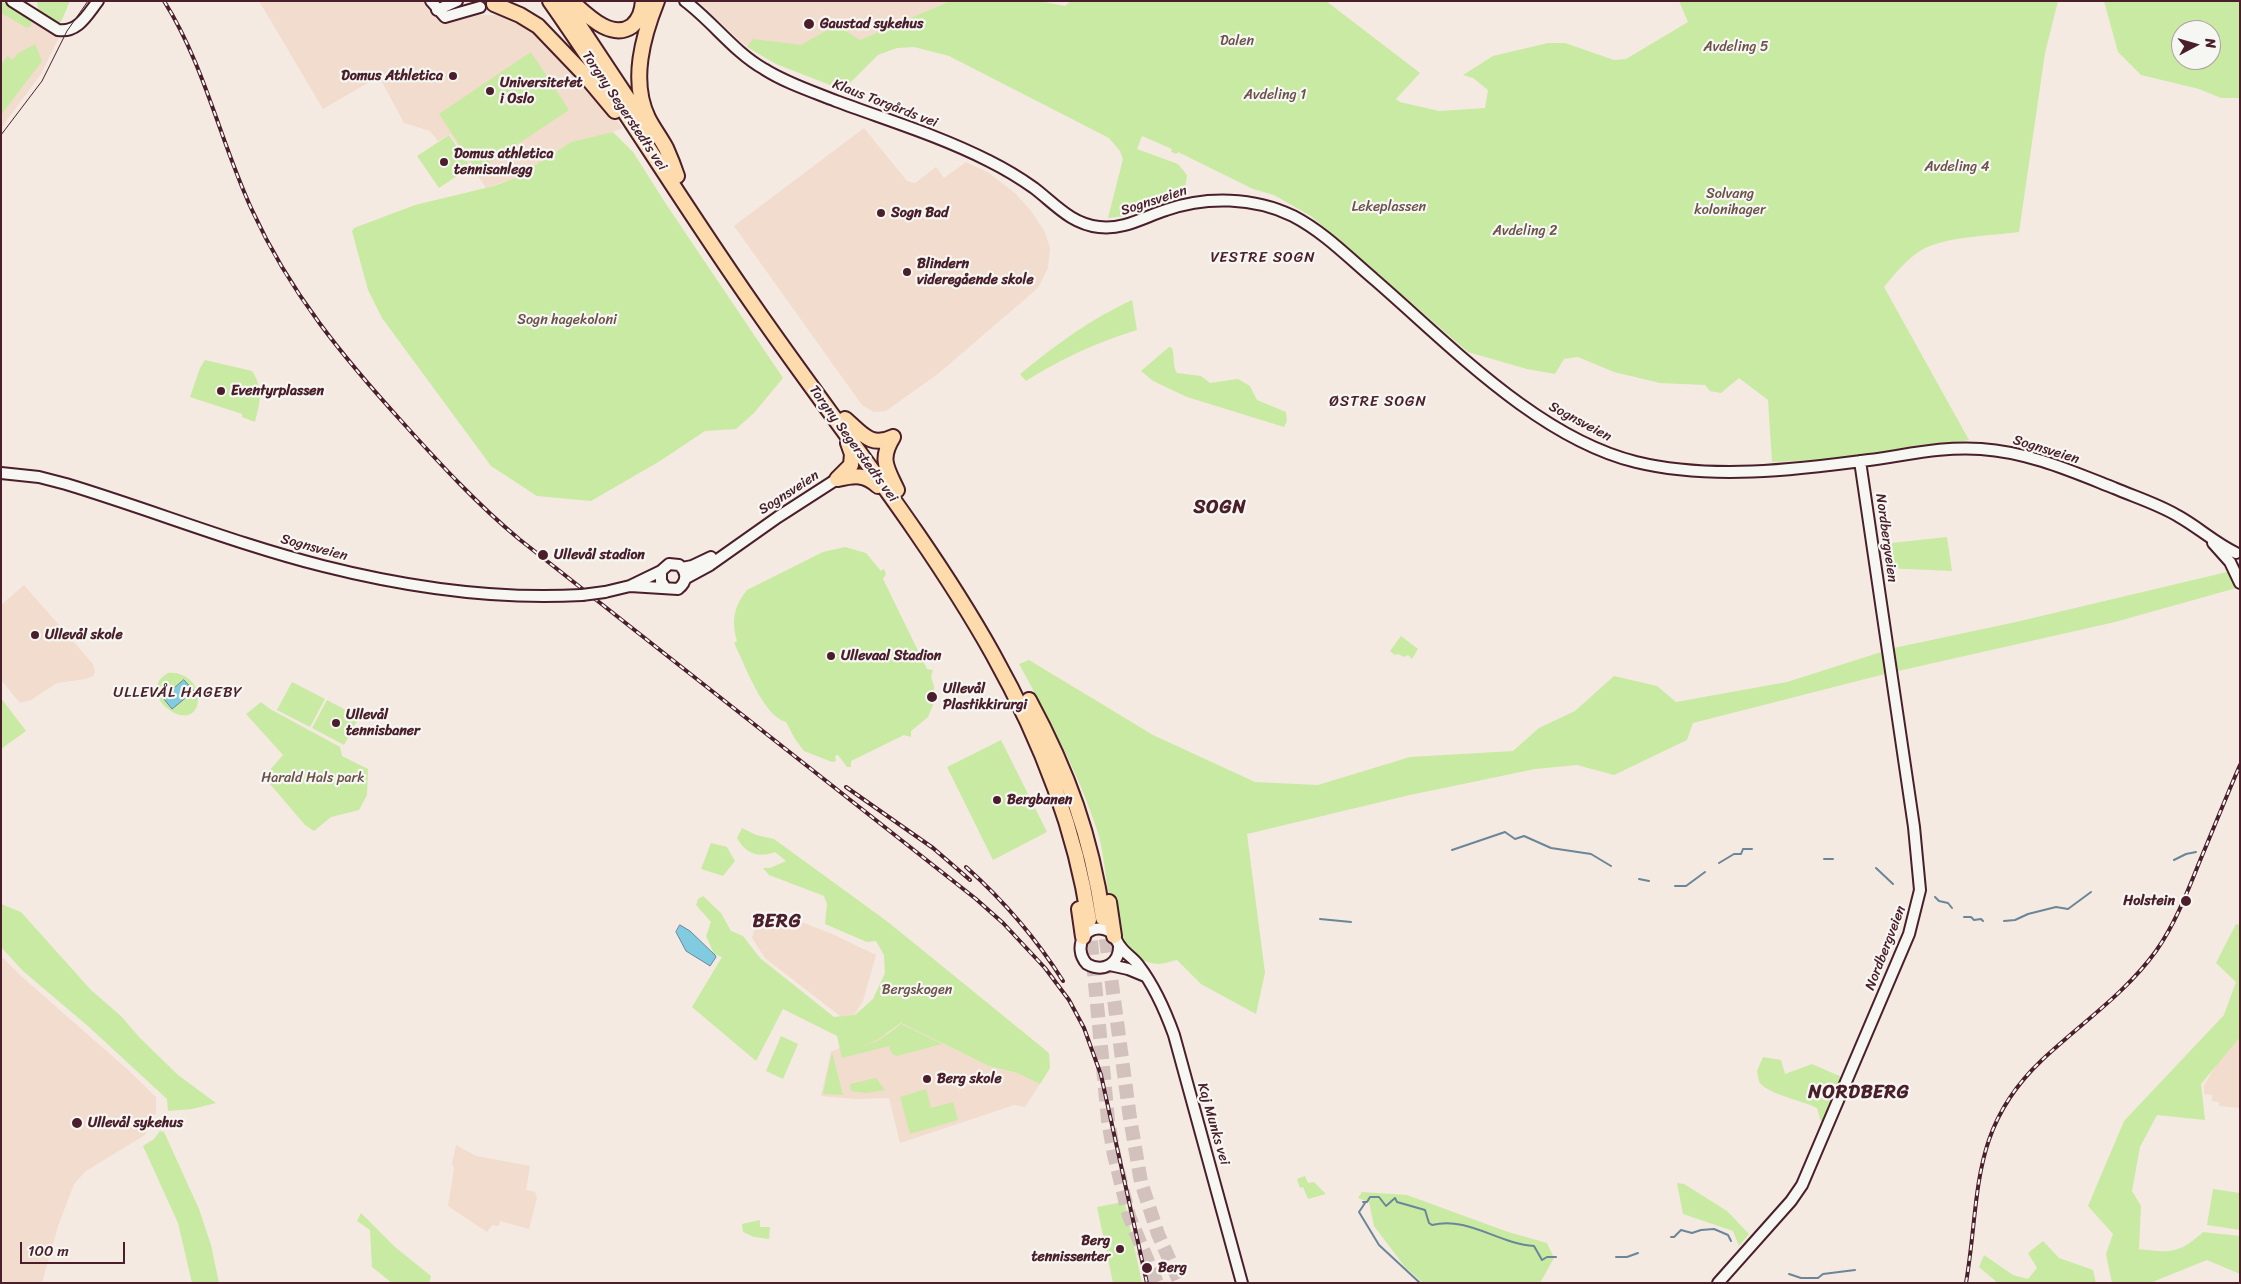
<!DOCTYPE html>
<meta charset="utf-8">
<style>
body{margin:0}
#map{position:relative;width:2241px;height:1284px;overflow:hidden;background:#f4eae1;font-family:Sriracha,sans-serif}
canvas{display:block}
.frame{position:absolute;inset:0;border:2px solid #4a1f2b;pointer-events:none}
.north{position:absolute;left:2171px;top:20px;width:50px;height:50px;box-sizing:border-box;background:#f6f6f2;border:1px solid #b1a0a2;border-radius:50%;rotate:84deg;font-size:14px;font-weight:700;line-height:20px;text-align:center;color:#4a1f2b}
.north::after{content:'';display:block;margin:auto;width:18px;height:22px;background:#4a1f2b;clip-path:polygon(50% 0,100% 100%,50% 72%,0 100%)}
.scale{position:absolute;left:20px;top:1242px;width:105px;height:22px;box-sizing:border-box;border:2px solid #4a1f2b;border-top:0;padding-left:6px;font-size:15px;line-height:18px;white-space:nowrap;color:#4a1f2b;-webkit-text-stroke:4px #f6f6f2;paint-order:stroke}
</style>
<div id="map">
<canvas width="2241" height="1284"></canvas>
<div class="frame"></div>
<div class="north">N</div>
<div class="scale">100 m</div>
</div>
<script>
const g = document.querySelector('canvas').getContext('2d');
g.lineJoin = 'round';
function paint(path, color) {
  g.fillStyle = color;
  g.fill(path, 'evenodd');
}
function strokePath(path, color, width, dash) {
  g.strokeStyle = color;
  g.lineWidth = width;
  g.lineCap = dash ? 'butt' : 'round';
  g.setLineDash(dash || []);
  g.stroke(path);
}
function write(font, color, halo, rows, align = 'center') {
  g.font = font + ' Sriracha,sans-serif';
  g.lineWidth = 4.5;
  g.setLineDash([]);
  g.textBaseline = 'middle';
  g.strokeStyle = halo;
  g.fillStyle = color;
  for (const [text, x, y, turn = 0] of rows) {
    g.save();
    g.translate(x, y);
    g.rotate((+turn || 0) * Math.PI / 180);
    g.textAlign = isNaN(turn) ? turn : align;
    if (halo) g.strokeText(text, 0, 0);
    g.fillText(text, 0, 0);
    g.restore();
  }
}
const built = new Path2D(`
 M1,1H12L62,31L41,74L1,128Z
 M259,1H463L470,15H505L518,21L547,42L582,77L623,128L607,134L571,142L515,178L486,188L450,134L438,141L430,131L404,123L381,80L371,81L323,109Z
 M698,1H950L860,40L768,59L741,42Z
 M864,128L907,181L915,183L936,167L944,178L966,162L989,173L1015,193L1031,211L1045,232L1050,248L1048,268L1038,288L939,373L886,411L874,412L862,405L734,226Z
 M24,585L93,664L95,672L93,676L86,679L57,683L31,700L20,703L1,680V605Z
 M762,913L779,917L783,915L830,933L876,955L863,1001L849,1023L765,958L752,938L758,916Z
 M1,956L21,976L127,1069L156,1097V1112L145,1135L86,1171L74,1184L58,1226L42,1283H1Z
 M901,1023L989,1066L1017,1073L1040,1084L1025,1107L1014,1105L900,1143L889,1098L856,1099L821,1096L831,1052L859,1038L888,1034Z
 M2240,1034V1108L2219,1106V1102L2212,1101V1095L2204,1094V1085L2235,1035Z
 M456,1145L476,1156L530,1166L526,1190L535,1192L537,1198L529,1229L500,1221L499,1226L492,1225L487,1232L448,1206L454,1169L452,1163Z`);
const green = new Path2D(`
 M1,1L31,19V26L27,28L1,13Z
 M37,1H70L61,22L56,23L38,12Z
 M950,1H1039L1065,6L1071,1H1326L1420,73L1396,99L1400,102L1439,111L1485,108L1488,90L1473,78L1463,75L1493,56L1548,43H1565L1614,60L1626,59L1688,22L1679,1H2058L2045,53L2019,232C1990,236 1949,236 1923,249C1908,258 1895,273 1884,287L1969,440L1861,458L1772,462L1768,400L1739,378L1721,393L1710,391L1705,385L1660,383L1614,372L1578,357L1564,359L1555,374L1527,369L1468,352L1311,216L1274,195L1253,189L1178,152L1177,154L1171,152L1172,149L1142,136L1137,149L1178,164L1187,175L1184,195L1125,216L1108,218L1123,159L1120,151L1109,138L949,56L914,47L897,48L878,55L843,90L776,64L747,47L753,39L801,45L836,25L860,40Z
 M2104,1H2240V98H2221L2199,89L2141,75L2118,52ZM2181,30H2211V60H2181Z
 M35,44L42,61L1,115V65L7,56L13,60L17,54Z
 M531,52L569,110L477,171L439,114Z
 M613,132L633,152L666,204L783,378L754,413L736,429L705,431L660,461L591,501L537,496L491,466L382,318L368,290L352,231L354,228L415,205L494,186L515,178L571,142Z
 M449,135L471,167L439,188L417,156Z
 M1132,300L1137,330C1095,343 1063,358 1026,381L1020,374C1057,344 1089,320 1132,300Z
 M1169,347L1172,348C1175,357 1172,365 1177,373L1201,376L1210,383L1238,379L1250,386L1257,400L1286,412L1287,421L1284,427L1187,397L1153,381L1141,371Z
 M205,360L252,371C264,389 260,403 255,422L242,417V414L190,397L200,368Z
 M1947,537L1952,571L1885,568L1882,544Z
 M845,547L866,553L881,571L884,569L886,574L883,579L927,669L933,670L931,677L934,686L933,705L928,717L911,731V737L904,735L851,761V767H847L838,755L835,756L836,761L832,762L804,751L795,739L786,722C762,715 745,664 734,643L737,641C731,621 734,606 747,590L823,552Z
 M2227,572L2240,584V587L2115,622L1885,674L1693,723L1687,740L1614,775L1577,765L1535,769L1410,795L1247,834L1265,973L1256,1014L1201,984L1177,960C1171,961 1164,964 1158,964C1147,964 1132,955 1126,946C1106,919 1108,867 1098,833C1079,773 1049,719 1019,664L1029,660L1153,735L1255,782L1318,785L1410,757L1513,751L1539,728L1575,711L1614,676L1657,686L1676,702L1787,682L1894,648L2016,622Z
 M1401,636L1418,649L1412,659L1408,655L1404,657L1398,654L1395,655L1390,651Z
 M168,673C184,671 200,684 198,700C195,739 131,694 168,673Z
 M292,682L325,699L310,727L277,710Z
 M1,698L26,731L1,749Z
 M327,700L359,717L344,745L312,728Z
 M261,702L270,709L340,747L342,756L368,769L367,795L359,810L331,817L314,831L305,825L264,777L283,755L246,714Z
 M1001,740L1047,832L993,860L947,767Z
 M742,828L756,835L774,839L888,922L1049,1053L1050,1068L1040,1084L1017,1073L989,1066L901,1023L877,1040L862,1046L878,1041L901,1024L942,1044L897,1056L892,1054L889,1046L842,1058L837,1036L783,1009L756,1061L692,1007L722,957L714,954L706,936L711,922L696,905L698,899L703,896L721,913L731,931L743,936L760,958L834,1017L855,1015L873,999L885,973L884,955L876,941L867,942L825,924L827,904L824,896L769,875L763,868H770L786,861L775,852C758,858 746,854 737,838Z
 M711,843L727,847L735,861L723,876L701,869Z
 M1,904L21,912L91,990L121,1016L139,1037L178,1075L216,1103L192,1109L168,1111L167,1099L89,1027L23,971L1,947Z
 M2236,924L2240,925V1037L2201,1084L2205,1120L2157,1115L2140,1147L2132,1191L2141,1206L2139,1249C2170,1253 2179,1254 2203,1232L2240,1236V1274L2207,1260L2150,1283H2112L2106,1254L2113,1234L2088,1206L2124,1121L2224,1015L2236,982L2216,963Z
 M781,1036L798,1044L783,1079L766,1071Z
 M832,1052L843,1095L823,1094Z
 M1763,1057L1781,1060L1785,1074L1812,1064L1844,1078L1825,1125L1821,1122L1817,1108C1801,1100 1770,1095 1760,1083C1758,1080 1758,1075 1757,1071Z
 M876,1078L885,1090L866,1093L851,1091L850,1084Z
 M926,1089L931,1108L953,1102L958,1120L910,1134L900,1097Z
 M160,1131L164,1132L199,1209L211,1245L219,1283H192L178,1223L143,1146L154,1139Z
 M1305,1176L1308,1183L1314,1182L1326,1194L1308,1199L1303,1187L1300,1188L1297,1179Z
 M1677,1183L1684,1184L1727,1211L1749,1234L1739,1246L1733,1231L1683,1214Z
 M2213,1189L2240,1193V1230L2207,1225Z
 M1362,1192L1407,1195L1508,1232L1547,1243L1554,1258L1540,1283H1423L1405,1267L1374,1226L1369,1202L1358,1198Z
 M1123,1202L1125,1204L1142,1283H1113L1097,1207Z
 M361,1213L395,1247L431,1276L429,1283H392L372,1267L370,1230L357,1221Z
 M760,1220V1227H770L769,1239L754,1237L743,1232L742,1224Z
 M2043,1241L2059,1258L2093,1270L2096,1283H1998L1979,1267L1984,1255L2013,1275L2028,1279L2037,1268L2028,1253Z`);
const water = new Path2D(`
 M184,680L194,691L172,709L163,698Z
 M680,925L690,931L715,955L716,957L710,966L707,964L686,951L676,932Z`);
const stream = new Path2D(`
 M1452,850L1505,832L1515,839L1524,836L1551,848L1591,854L1611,866
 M1824,859H1833
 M2174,860L2186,854L2196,852
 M1719,863L1734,854H1741L1743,849H1752
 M1876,868L1893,884
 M1639,879L1649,881
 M1675,886H1686L1705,872
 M1935,897L1939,901L1948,903L1952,908
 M1964,917H1971L1974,920L1981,919L1983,921
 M1320,919L1351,922
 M2004,921L2015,920L2028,914L2056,907L2068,909L2091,892
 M1363,1202H1367L1370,1197H1379L1386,1206L1395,1198L1397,1202L1425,1210L1429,1223L1432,1225C1468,1216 1499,1244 1534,1246L1542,1260L1547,1257H1556
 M1365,1203L1359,1212L1379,1245L1420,1283
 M1671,1237H1674L1681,1230L1692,1233L1701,1230L1714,1229L1728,1235L1731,1241
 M1616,1257H1627L1638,1253
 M1789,1274L1801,1278H1818L1823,1274L1855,1270`);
const highwayTunnel = new Path2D(`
 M1103,918L1130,1118L1141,1182L1158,1234L1180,1283
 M1089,920L1108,1120L1114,1155L1129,1216L1157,1283`);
const secondary = new Path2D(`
 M12,1L58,30C78,33 87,15 98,1
 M431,1L445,17L480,7
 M685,1C713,22 734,52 764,69C786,83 811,91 836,101C887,120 940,136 989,161C1005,169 1020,178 1034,188C1055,204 1071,224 1099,227C1124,230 1144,217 1166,210C1206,196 1254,197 1293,216C1324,232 1349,258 1375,280C1450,345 1538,438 1636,462C1710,480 1795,470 1869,460C1907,455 1943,446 1981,449C2028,452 2071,471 2114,488C2135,497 2158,504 2178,516C2198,527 2215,543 2236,553
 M437,10L457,1
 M1,473L39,477L66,484C152,510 236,544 323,566C406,587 496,600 582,595
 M2213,543L2230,562L2240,583
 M682,568L692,566L711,557
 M686,578L710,565L778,517L837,479
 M630,586L678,589C687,582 688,572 679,565L669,564L661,571V581L665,587
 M605,592L630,586L661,571
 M1119,945C1120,964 1103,973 1087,964C1071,947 1087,920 1109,931C1115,935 1116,941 1120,946C1125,954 1134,958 1139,966C1155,987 1165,1010 1174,1035L1242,1283
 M1110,965L1128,969L1145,976
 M1718,1283L1791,1201L1802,1185L1909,934L1920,890L1914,827L1860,461`);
const highway = new Path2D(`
 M550,1C620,101 684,206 754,306C887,499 1053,680 1089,920
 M563,1L648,129
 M571,1C586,14 611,41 632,26C640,19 642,11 643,1
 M657,1C643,36 630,81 648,118C653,128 660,137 666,148C670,157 674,167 677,176
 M494,4L520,15L538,26L584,74L615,111
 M845,419C862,433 870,448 893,437
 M893,437C879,460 887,468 897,490
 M837,479L851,465L852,454L848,443
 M838,479C855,475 865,474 878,486
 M1029,700C1068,772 1091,836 1103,918
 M1109,902L1114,936
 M1079,909L1083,937`);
const tram = new Path2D(`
 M1,135L42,81L67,31L88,1`);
const rail = new Path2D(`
 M164,1C205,66 220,141 252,210C290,293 343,357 404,424C441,465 477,504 519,539L976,899L1003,923L1045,968L1069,1000L1084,1028L1101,1075L1147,1283
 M846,787L933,848L970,880
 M966,867C1004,901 1036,938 1063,981
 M1966,1283C1981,1194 1969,1129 2042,1060C2080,1024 2125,994 2156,951C2175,924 2187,893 2199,863C2213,830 2226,797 2240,765`);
const secondaryBridge = new Path2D(`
 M582,595L605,592`);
const markers = [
 [809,24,6,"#4a1f2b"],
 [453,76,5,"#4a1f2b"],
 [490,91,5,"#4a1f2b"],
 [444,162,5,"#4a1f2b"],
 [881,213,5,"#4a1f2b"],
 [907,272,5,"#4a1f2b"],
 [221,391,5,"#4a1f2b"],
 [543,555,6,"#4a1f2b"],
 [35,635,5,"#4a1f2b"],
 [831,656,5,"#4a1f2b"],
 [932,697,6,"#4a1f2b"],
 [336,723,5,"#4a1f2b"],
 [997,800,5,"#4a1f2b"],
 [2186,901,6,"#4a1f2b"],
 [927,1079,5,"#4a1f2b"],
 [77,1123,6,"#4a1f2b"],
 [1120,1249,5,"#4a1f2b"],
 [1147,1268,6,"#4a1f2b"]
];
const poiNames = [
 ["Gaustad sykehus",820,24],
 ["Domus Athletica",443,76,"right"],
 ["Universitetet",500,83],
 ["i Oslo",500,99],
 ["Domus athletica",454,154],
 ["tennisanlegg",454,170],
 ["Sogn Bad",891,213],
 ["Blindern",917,264],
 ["videregående skole",917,280],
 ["Eventyrplassen",231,391],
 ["Ullevål stadion",554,555],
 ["Ullevål skole",45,635],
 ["Ullevaal Stadion",841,656],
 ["Ullevål",943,689],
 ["Plastikkirurgi",943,705],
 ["Ullevål",346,715],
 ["tennisbaner",346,731],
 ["Bergbanen",1007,800],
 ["Holstein",2175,901,"right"],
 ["Berg skole",937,1079],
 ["Ullevål sykehus",88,1123],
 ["Berg",1110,1241,"right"],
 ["tennissenter",1110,1257,"right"],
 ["Berg",1158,1268]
];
const parkNames = [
 ["Dalen",1237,41],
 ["Avdeling 5",1736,47],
 ["Avdeling 1",1275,95],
 ["Avdeling 4",1957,167],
 ["Solvang",1730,194],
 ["kolonihager",1730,210],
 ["Lekeplassen",1389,207],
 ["Avdeling 2",1525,231],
 ["Sogn hagekoloni",567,320],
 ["Harald Hals park",313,778],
 ["Bergskogen",917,990]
];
const streetNames = [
 ["Klaus Torgårds vei",885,104,21],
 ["Torgny Segerstedts vei",624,111,56],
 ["Sognsveien",1154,201,-18],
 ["Sognsveien",1580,422,28],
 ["Torgny Segerstedts vei",853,444,54],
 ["Sognsveien",2046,450,17],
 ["Sognsveien",789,493,-33],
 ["Nordbergveien",1886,538,82],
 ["Sognsveien",314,548,15],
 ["Nordbergveien",1886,948,-69],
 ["Kaj Munks vei",1213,1124,74]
];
const neighbourhoodNames = [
 ["VESTRE SOGN",1263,258],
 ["ØSTRE SOGN",1378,402],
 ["ULLEVÅL HAGEBY",178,693]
];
const districtNames = [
 ["SOGN",1220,508],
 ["BERG",777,922],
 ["NORDBERG",1859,1093]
];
paint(built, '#f2dccd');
paint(green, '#c9eaa2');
paint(water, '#80cbe0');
strokePath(water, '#6a8698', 1);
strokePath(stream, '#6a8698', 2);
strokePath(highwayTunnel, '#d2c1bd', 14, [14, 7]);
strokePath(secondary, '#4a1f2b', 14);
strokePath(highway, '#4a1f2b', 18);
strokePath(secondary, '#f6f6f2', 10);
strokePath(highway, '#fedbac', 14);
strokePath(tram, '#4a1f2b', 1);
strokePath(rail, '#4a1f2b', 4);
strokePath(rail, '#f6f6f2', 2, [5.5]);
strokePath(secondaryBridge, '#4a1f2b', 14, []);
strokePath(secondaryBridge, '#f6f6f2', 10);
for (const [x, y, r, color] of markers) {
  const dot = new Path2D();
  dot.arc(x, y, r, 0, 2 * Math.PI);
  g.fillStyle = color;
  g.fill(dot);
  strokePath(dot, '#f6f6f2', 2);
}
write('bold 14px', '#4a1f2b', '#f6f6f2', poiNames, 'left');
write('14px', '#6a5249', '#f6f6f2', parkNames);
write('14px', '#4a1f2b', '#f6f6f2', streetNames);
g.letterSpacing = '1px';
write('15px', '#4a1f2b', '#f6f6f2', neighbourhoodNames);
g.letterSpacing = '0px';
g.letterSpacing = '1px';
write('bold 19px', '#4a1f2b', '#f6f6f2', districtNames);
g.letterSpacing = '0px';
</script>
